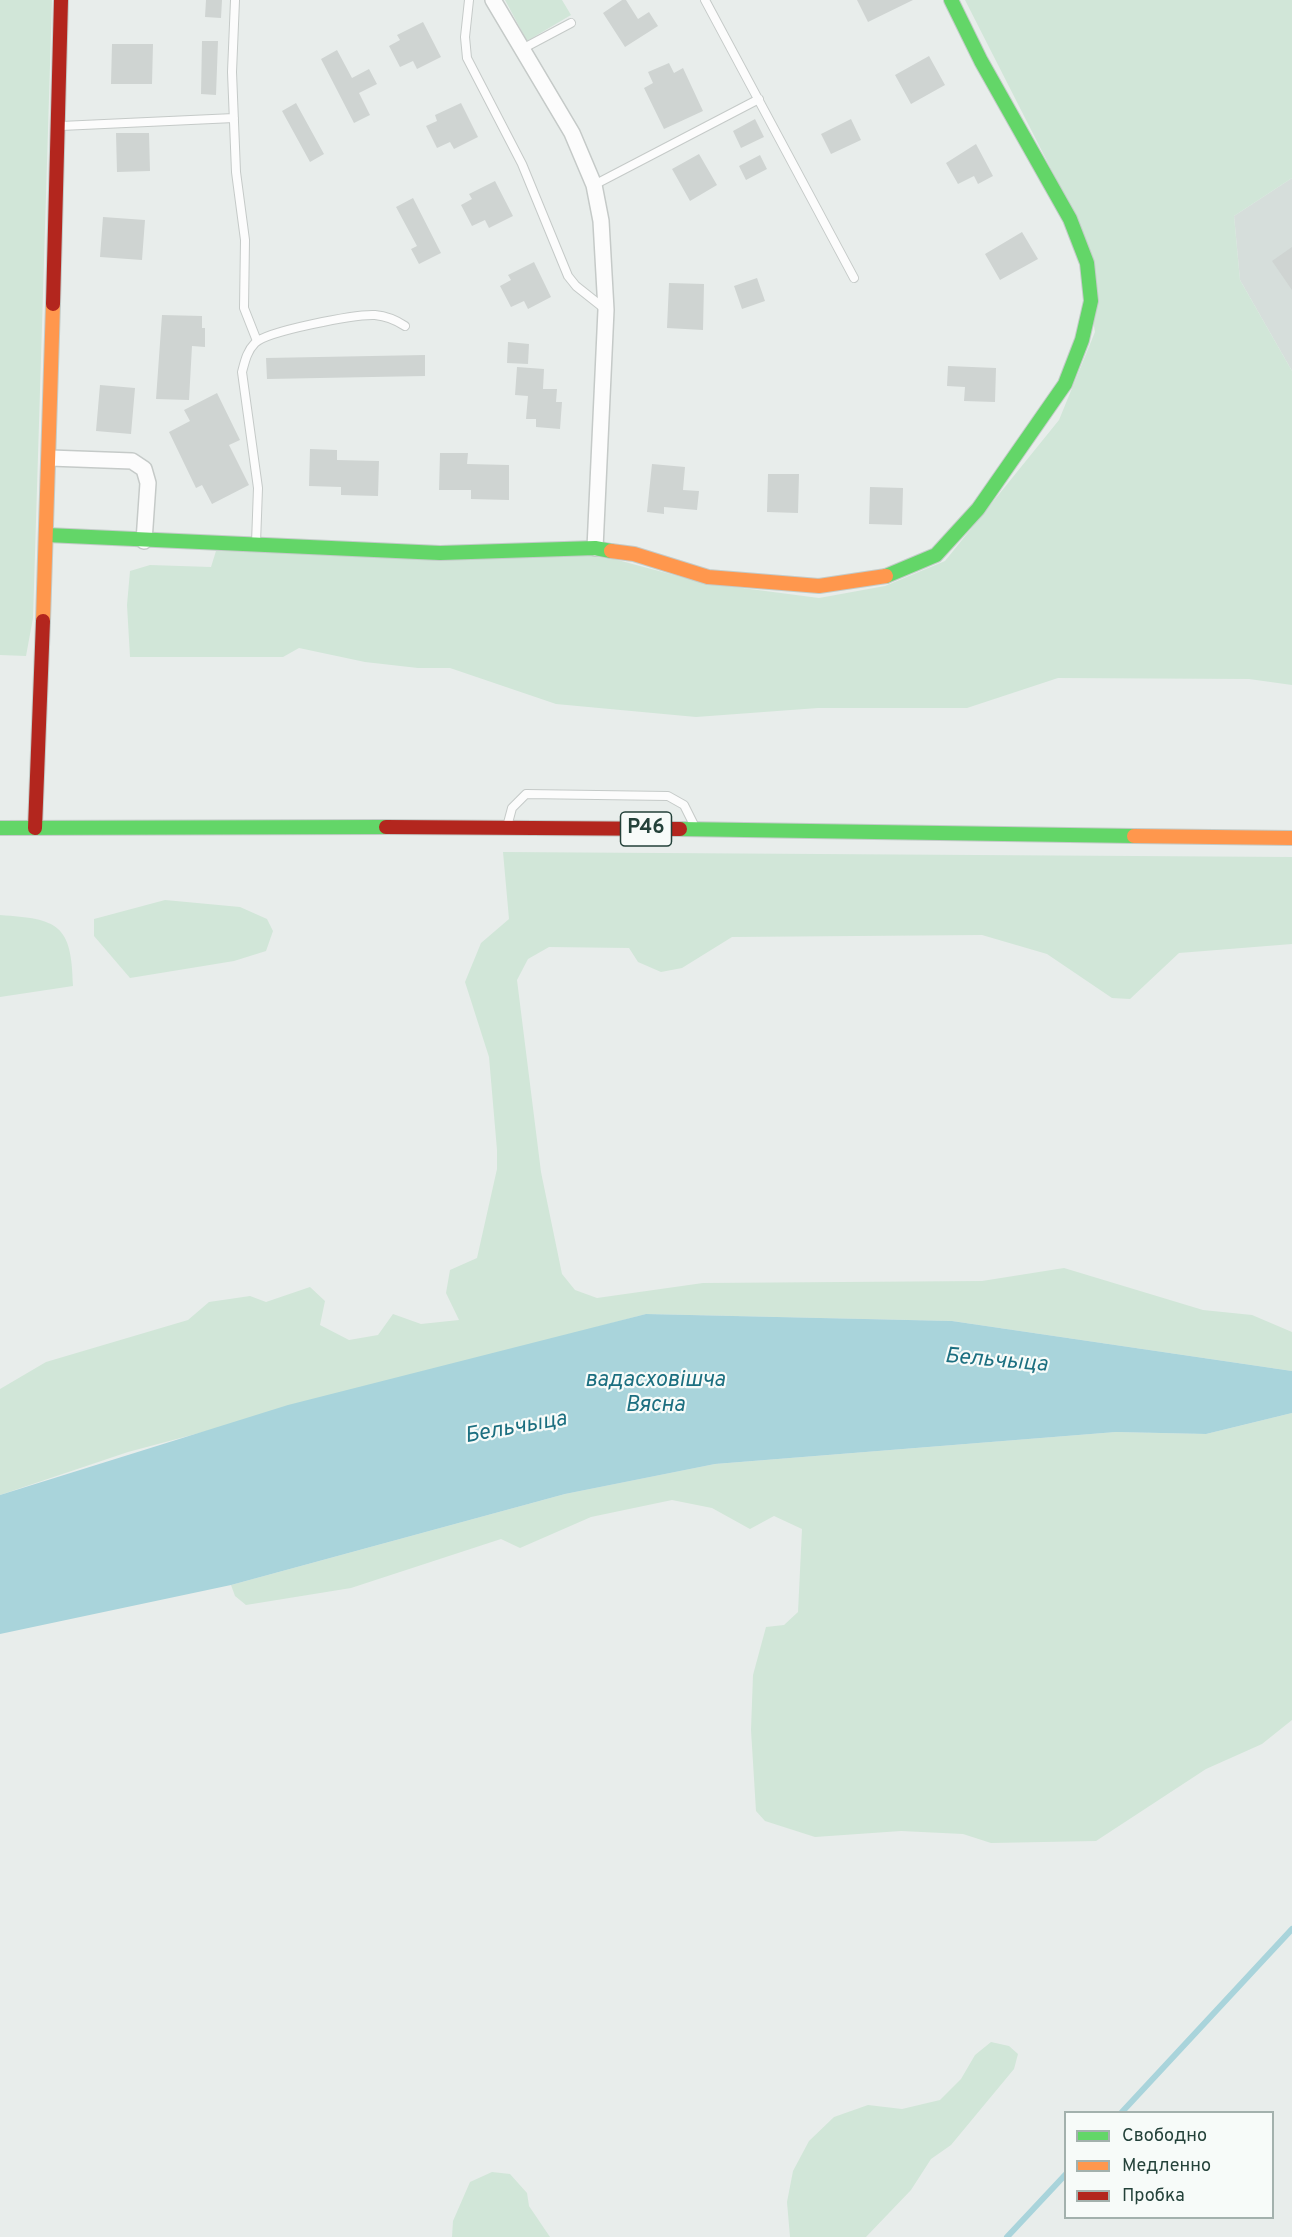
<!DOCTYPE html>
<meta charset="utf-8">
<style>
body{margin:0}
#map{position:relative;width:1292px;height:2237px;overflow:hidden;background:#e8edeb;font-family:Overpass,sans-serif}
canvas{display:block}
.legend{position:absolute;left:1064px;top:2111px;width:210px;height:108px;box-sizing:border-box;background:#f7fbf9;border:2px solid #a3b1ad;margin:0;padding:8px 10px;list-style:none;font-size:18px;color:#24423a}
.legend li{display:flex;align-items:center;gap:12px;height:30px}
.legend b{width:30px;border:2px solid #a3b1ad}
</style>
<div id="map">
<canvas width="1292" height="2237"></canvas>
<ul class="legend">
<li><b style="height:8px;background:#63d668"></b>Свободно</li>
<li><b style="height:8px;background:#ff974d"></b>Медленно</li>
<li><b style="height:8px;background:#b3261e"></b>Пробка</li>
</ul>
</div>
<script>
const g = document.querySelector('canvas').getContext('2d');
g.lineJoin = 'round';
function paint(path, color) {
  g.fillStyle = color;
  g.fill(path, 'evenodd');
}
function strokePath(path, color, width, dash) {
  g.strokeStyle = color;
  g.lineWidth = width;
  g.lineCap = dash ? 'butt' : 'round';
  g.setLineDash(dash || []);
  g.stroke(path);
}
function write(font, color, halo, rows, align = 'center') {
  g.font = font + ' Overpass,sans-serif';
  g.lineWidth = 4.5;
  g.setLineDash([]);
  g.textBaseline = 'middle';
  g.strokeStyle = halo;
  g.fillStyle = color;
  for (const [text, x, y, turn = 0] of rows) {
    g.save();
    g.translate(x, y);
    g.rotate((+turn || 0) * Math.PI / 180);
    g.textAlign = isNaN(turn) ? turn : align;
    if (halo) g.strokeText(text, 0, 0);
    g.fillText(text, 0, 0);
    g.restore();
  }
}
const built = new Path2D(`
 M1292,178V371L1240,280L1234,216Z`);
const green = new Path2D(`
 M0,0H52L33,618L26,656L0,655Z
 M505,0H562L571,15L527,41Z
 M965,0H1292V178L1234,216L1240,280L1292,371V685L1249,679L1058,678L967,708H818L696,717L556,704L450,668H418L365,662L299,648L283,657H130L127,605L130,571L150,565L211,567L216,551L595,554L704,583L819,598L885,586L945,561L1059,420L1095,332L1076,218Z
 M503,852L1292,857V944L1179,953L1130,999L1112,998L1047,954L982,935L732,937L682,968L661,972L638,962L629,948L549,947L528,959L517,980L541,1172L562,1274L575,1290L597,1298L703,1283L982,1281L1064,1268L1203,1310L1252,1315L1292,1332V1371L952,1321L646,1314L128,1452L0,1495V1389L46,1362L188,1320L209,1302L250,1296L266,1302L310,1287L325,1301L320,1325L349,1340L378,1335L393,1314L421,1324L459,1320L446,1293L450,1270L477,1258L497,1169V1150L489,1057L465,982L481,943L509,919Z
 M165,900L240,907L267,919L273,931L266,951L234,961L130,978L94,936V919Z
 M0,915C58,919 72,924 73,986L0,997Z
 M1292,1413V1720L1262,1744L1206,1769L1096,1841L991,1843L963,1834L901,1831L815,1837L765,1821L756,1811L751,1730L753,1675L766,1627L784,1625L798,1612L802,1529L774,1516L750,1529L712,1508L672,1500L591,1517L520,1548L501,1539L351,1588L246,1605L235,1596L231,1585L565,1494L715,1464L1116,1432L1206,1434Z
 M991,2042L1009,2046L1018,2054L1014,2069L951,2145L931,2159L911,2190L866,2237H790L787,2202L793,2171L809,2141L834,2117L868,2105L902,2109L940,2100L961,2079L975,2055Z
 M492,2172L510,2174L527,2193L529,2206L550,2237H452L453,2221L470,2182Z`);
const water = new Path2D(`
 M646,1314L952,1321L1292,1371V1413L1206,1434L1116,1432L715,1464L565,1494L231,1585L0,1634V1495L288,1405Z`);
const stream = new Path2D(`
 M1122,2112L1292,1929
 M1007,2237L1066,2174`);
const building = new Path2D(`
 M206,0H222L221,18L205,17Z
 M622,0H626L638,19L649,12L658,26L625,47L603,13Z
 M857,0H913L868,22Z
 M423,22L441,57L417,69L413,61L400,67L389,46L400,40L397,35Z
 M202,41H218L216,95L201,94Z
 M112,44H153L152,84H111Z
 M337,50L352,78L369,69L377,84L359,93L370,115L354,123L321,59Z
 M929,56L945,85L911,104L895,75Z
 M669,63L674,73L683,68L703,111L664,129L644,88L653,83L648,72Z
 M296,103L324,154L310,162L282,111Z
 M461,103L478,137L454,149L450,142L437,148L426,126L437,121L435,115Z
 M755,119L764,137L741,148L733,131Z
 M851,119L861,140L831,154L821,134Z
 M116,133H149L150,171L117,172Z
 M976,144L993,176L978,184L974,176L958,184L946,163Z
 M699,154L717,185L690,201L672,169Z
 M760,155L767,169L746,180L739,166Z
 M495,181L513,216L489,228L485,220L472,226L461,205L472,199L469,194Z
 M413,198L441,253L419,264L411,249L417,246L396,207Z
 M103,217L145,220L142,260L100,257Z
 M1022,232L1038,259L1000,280L985,254Z
 M1292,247V290L1272,261Z
 M534,262L551,297L528,309L524,301L511,307L500,286L511,280L508,275Z
 M757,278L765,301L742,309L734,286Z
 M669,283L704,284L703,330L667,328Z
 M162,315L202,316V328H205V347L192,346L189,400L156,399Z
 M508,342L529,344L528,364L507,363Z
 M425,355V376L267,379L266,358Z
 M948,366L996,368L995,402L964,401L965,387L947,386Z
 M517,367L544,369L543,389H557L556,402H562L560,429L536,427V419H526L528,396L515,395Z
 M100,385L135,388L131,434L96,431Z
 M217,393L240,440L229,445L249,485L212,504L202,485L196,488L169,432L190,421L184,410Z
 M310,449L337,450V460L379,461L378,496L341,495V487L309,486Z
 M440,453H468L467,464L509,465V500L471,499V490H439Z
 M652,464L685,467L683,490L699,491L697,510L664,507V514L647,512Z
 M768,474H799L798,513L767,512Z
 M870,487L903,488L902,525L869,524Z`);
const lane = new Path2D(`
 M235,0L232,72L236,172L245,240L244,308L257,341
 M469,0L465,37L467,58L522,164L568,276L576,286L605,309
 M705,0L854,278
 M522,49L571,23
 M61,126L234,118
 M594,185L759,99
 M256,543L258,488L242,372C245,361 247,351 255,343C267,331 356,314 375,315C386,316 396,320 405,326
 M508,823L512,808L526,794L668,796L684,805L694,825`);
const street = new Path2D(`
 M493,0L572,133L594,185L601,221L606,310L595,548
 M50,458L132,461L144,469L148,483L144,541`);
const fast = new Path2D(`
 M47,535L440,553L595,548L611,551
 M886,576L936,555L978,509L1065,384L1082,340L1091,301L1087,263L1070,219L981,61L951,0
 M0,828L386,827
 M680,829L1134,836`);
const slow = new Path2D(`
 M611,551L634,554L708,577L819,586L886,576
 M43,621L53,304
 M1134,836L1292,838`);
const jam = new Path2D(`
 M53,304L61,0
 M386,827L680,829
 M35,828L43,621`);
const shields = [
 [646,829,51]
];
const shieldNames = [
 ["Р46",646,829]
];
const waterNames = [
 ["Бельчыца",996,1362,5],
 ["вадасховішча",655,1382],
 ["Вясна",655,1407],
 ["Бельчыца",516,1429,-10]
];
paint(built, '#d6dedb');
paint(green, '#d1e6d8');
paint(water, '#a9d4db');
strokePath(stream, '#a9d4db', 6);
paint(building, '#cfd4d2');
strokePath(lane, '#c5cac8', 10);
strokePath(street, '#c5cac8', 18);
strokePath(fast, '#c3cbc8', 16);
strokePath(slow, '#c3cbc8', 16);
strokePath(jam, '#c3cbc8', 16);
strokePath(lane, '#fcfcfc', 8);
strokePath(street, '#fcfcfc', 15);
strokePath(fast, '#63d668', 14);
strokePath(slow, '#ff974d', 14);
strokePath(jam, '#b3261e', 14);
for (const [x, y, w] of shields) {
  const box = new Path2D();
  box.roundRect(x - w / 2, y - 17, w, 34, 4.5);
  g.fillStyle = '#f7fbf9';
  g.fill(box);
  strokePath(box, '#24423a', 1.5);
}
write('bold 20px', '#24423a', null, shieldNames);
write('italic 22px', '#1c6f80', '#f7fbf9', waterNames);
</script>
